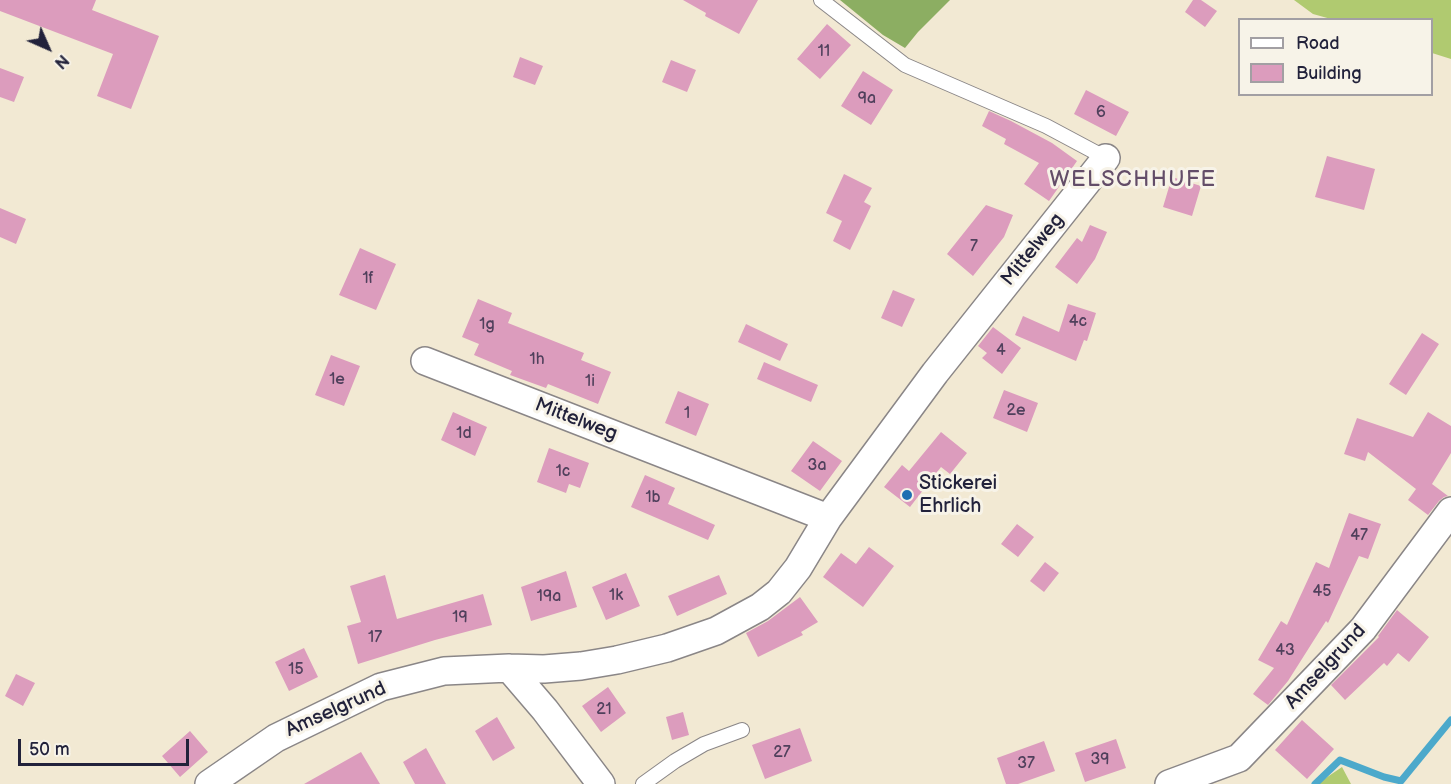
<!DOCTYPE html>
<style>
body{margin:0}
#map{position:relative;width:1451px;height:784px;overflow:hidden;background:#f2e9d3;font-family:"Balsamiq Sans",sans-serif}
canvas{display:block}
.legend{position:absolute;left:1238px;top:18px;width:195px;height:78px;box-sizing:border-box;background:#f7f3e8;border:2px solid #a29fa3;margin:0;padding:8px 10px;list-style:none;font-size:18px;color:#22223b}
.legend li{display:flex;align-items:center;gap:12px;height:30px}
.legend b{width:30px;border:2px solid #a29fa3}
.north{position:absolute;left:18px;top:18px;width:60px;height:60px;-webkit-text-stroke:4px #f7f3e8;paint-order:stroke;rotate:135deg;font-size:16px;font-weight:700;line-height:24px;text-align:center;color:#22223b}
.north::after{content:'';display:block;margin:auto;width:21px;height:27px;background:#22223b;clip-path:polygon(50% 0,100% 100%,50% 72%,0 100%)}
.scale{position:absolute;left:18px;top:739px;width:171px;height:27px;box-sizing:border-box;border:3px solid #22223b;border-top:0;padding-left:8px;font-size:18px;line-height:21px;white-space:nowrap;color:#22223b;-webkit-text-stroke:4px #f7f3e8;paint-order:stroke}
</style>
<div id="map">
<canvas width="1451" height="784"></canvas>
<ul class="legend">
<li><b style="height:8px;background:#fff"></b>Road</li>
<li><b style="height:16px;background:#dc9cbd"></b>Building</li>
</ul>
<div class="north">N</div>
<div class="scale">50 m</div>
</div>
<script>
const g = document.querySelector('canvas').getContext('2d');
g.lineJoin = 'round';
function paint(path, color) {
  g.fillStyle = color;
  g.fill(path, 'evenodd');
}
function strokePath(path, color, width, dash) {
  g.strokeStyle = color;
  g.lineWidth = width;
  g.lineCap = dash ? 'butt' : 'round';
  g.setLineDash(dash || []);
  g.stroke(path);
}
function write(font, color, halo, rows, align = 'center') {
  g.font = font + ' "Balsamiq Sans",sans-serif';
  g.lineWidth = 6;
  g.setLineDash([]);
  g.textBaseline = 'middle';
  g.strokeStyle = halo;
  g.fillStyle = color;
  for (const [text, x, y, turn = 0] of rows) {
    g.save();
    g.translate(x, y);
    g.rotate((+turn || 0) * Math.PI / 180);
    g.textAlign = isNaN(turn) ? turn : align;
    if (halo) g.strokeText(text, 0, 0);
    g.fillText(text, 0, 0);
    g.restore();
  }
}
const green = new Path2D(`
 M1294,0H1451V59L1432,53V20L1331,19L1313,14Z
 M1342,767L1351,784H1317Z`);
const forest = new Path2D(`
 M840,0H950L918,32L905,48L883,35Z`);
const stream = new Path2D(`
 M1315,784L1340,760L1384,777L1401,781L1451,720`);
const building = new Path2D(`
 M0,0H96L92,10L159,36L131,109L97,96L113,54L0,11Z
 M683,0H758L739,34L705,16L706,13Z
 M1193,0H1201L1217,11L1205,27L1185,12Z
 M827,24L851,45L820,79L797,59Z
 M520,57L543,66L535,85L513,77Z
 M671,60L696,70L687,92L662,82Z
 M0,68L24,77L14,102L0,97Z
 M863,71L893,90L871,125L841,106Z
 M1086,90L1129,112L1116,136L1074,114Z
 M989,111L1011,121L1052,143L1077,161L1049,201L1024,184L1039,163L1004,144L1006,139L982,126Z
 M1327,156L1375,169L1364,210L1315,197Z
 M844,174L872,188L864,202L871,206L850,250L833,241L842,221L826,213Z
 M1172,177L1201,186L1192,216L1163,207Z
 M986,205L1013,215L1004,237L973,276L947,254Z
 M0,208L26,219L16,244L0,237Z
 M1090,225L1107,232L1095,259L1077,284L1055,267L1077,238L1082,242Z
 M360,248L396,264L376,310L339,295Z
 M893,290L915,299L902,327L881,318Z
 M478,299L512,313L508,323L584,353L581,360L611,372L598,404L548,384L546,388L510,375L512,371L474,355L479,344L462,337Z
 M1068,304L1096,313L1087,341L1084,340L1076,361L1015,335L1023,316L1059,332Z
 M746,324L788,344L780,361L738,342Z
 M993,327L1021,348L1002,374L982,358L987,353L978,346Z
 M1422,333L1439,344L1406,395L1389,384Z
 M331,355L360,366L344,406L315,395Z
 M764,362L818,385L811,402L757,379Z
 M1004,390L1038,403L1027,432L993,418Z
 M678,391L709,404L696,436L665,423Z
 M453,412L487,427L475,456L441,440Z
 M1428,412L1451,426V453L1432,484L1448,496L1444,497L1439,501L1428,515L1408,500L1416,489L1368,452L1365,461L1344,454L1357,418L1413,437Z
 M941,432L967,453L950,474L941,467L910,507L884,487L902,465L909,471Z
 M813,441L842,461L820,491L791,471Z
 M549,448L589,463L580,488L569,484L566,493L537,482Z
 M645,475L675,488L668,504L715,525L708,540L631,507Z
 M1349,513L1381,524L1368,559L1359,556L1328,623L1326,621L1288,681L1268,705L1253,694L1274,668L1258,660L1281,621L1287,625L1316,562L1329,568Z
 M1017,524L1034,537L1018,557L1001,544Z
 M869,547L894,566L863,607L823,577L841,553L856,564Z
 M1045,562L1059,573L1044,592L1030,581Z
 M566,571L577,607L531,621L521,587Z
 M626,573L640,606L606,620L592,587Z
 M385,575L397,619L483,594L492,625L435,640L358,664L347,626L361,622L350,586Z
 M719,575L727,594L677,616L668,596Z
 M800,597L818,622L801,632L803,635L758,657L746,633L768,621Z
 M1397,610L1429,637L1409,662L1398,653L1387,666L1384,663L1345,700L1331,685L1379,637L1378,636Z
 M304,648L318,677L289,691L275,662Z
 M16,674L35,683L23,706L5,696Z
 M608,687L626,713L601,732L582,706Z
 M683,712L689,735L672,740L666,717Z
 M497,717L515,748L493,761L475,731Z
 M1302,720L1334,749L1307,779L1275,750Z
 M800,728L812,761L765,779L752,745Z
 M190,731L208,752L180,777L162,756Z
 M1116,739L1126,768L1085,782L1075,753Z
 M1044,741L1055,771L1018,784H1006L997,758Z
 M426,748L446,784H415L403,762Z
 M361,752L380,784H304Z`);
const lane = new Path2D(`
 M821,0L905,65L1046,126L1106,158
 M643,784L675,761L704,744L742,730`);
const street = new Path2D(`
 M425,361L828,518
 M509,668L545,710L601,784
 M209,784L276,738L381,687L444,671L509,668L544,669L581,666L617,660L667,648L716,631L760,607L779,592L798,568L828,518L935,373L1106,158
 M1169,784L1239,758L1363,629L1451,511`);
const markers = [
 [907,495,6,"#1f6fb2"]
];
const numberNames = [
 ["11",824,52],
 ["9a",867,99],
 ["6",1101,113],
 ["7",974,247],
 ["1f",368,279],
 ["4c",1078,322],
 ["1g",487,325],
 ["4",1001,351],
 ["1h",537,360],
 ["1e",337,380],
 ["1i",590,382],
 ["2e",1016,411],
 ["1",687,414],
 ["1d",464,434],
 ["3a",817,466],
 ["1c",563,472],
 ["1b",653,498],
 ["47",1359,536],
 ["45",1322,592],
 ["1k",616,596],
 ["19a",549,597],
 ["19",460,618],
 ["17",375,638],
 ["43",1285,651],
 ["15",296,670],
 ["21",604,710],
 ["27",782,753],
 ["39",1100,760],
 ["37",1026,764]
];
const streetNames = [
 ["Mittelweg",1033,250,-51],
 ["Mittelweg",576,420,21],
 ["Amselgrund",1326,667,-47],
 ["Amselgrund",336,710,-24]
];
const poiNames = [
 ["Stickerei",919,484],
 ["Ehrlich",919,507]
];
const quarterNames = [
 ["WELSCHHUFE",1133,180]
];
paint(green, '#b0ca70');
paint(forest, '#8cae62');
strokePath(stream, '#4ca9cb', 7);
paint(building, '#dc9cbd');
strokePath(lane, '#8a8687', 16);
strokePath(street, '#8a8687', 30);
strokePath(lane, '#fff', 14);
strokePath(street, '#fff', 27);
for (const [x, y, r, color] of markers) {
  const dot = new Path2D();
  dot.arc(x, y, r, 0, 2 * Math.PI);
  g.fillStyle = color;
  g.fill(dot);
  strokePath(dot, '#f7f3e8', 2);
}
write('16px', '#50405c', null, numberNames);
write('20px', '#22223b', '#f7f3e8', streetNames);
write('20px', '#22223b', '#f7f3e8', poiNames, 'left');
g.letterSpacing = '1.5px';
write('22px', '#634d68', '#f7f3e8', quarterNames);
g.letterSpacing = '0px';
</script>
